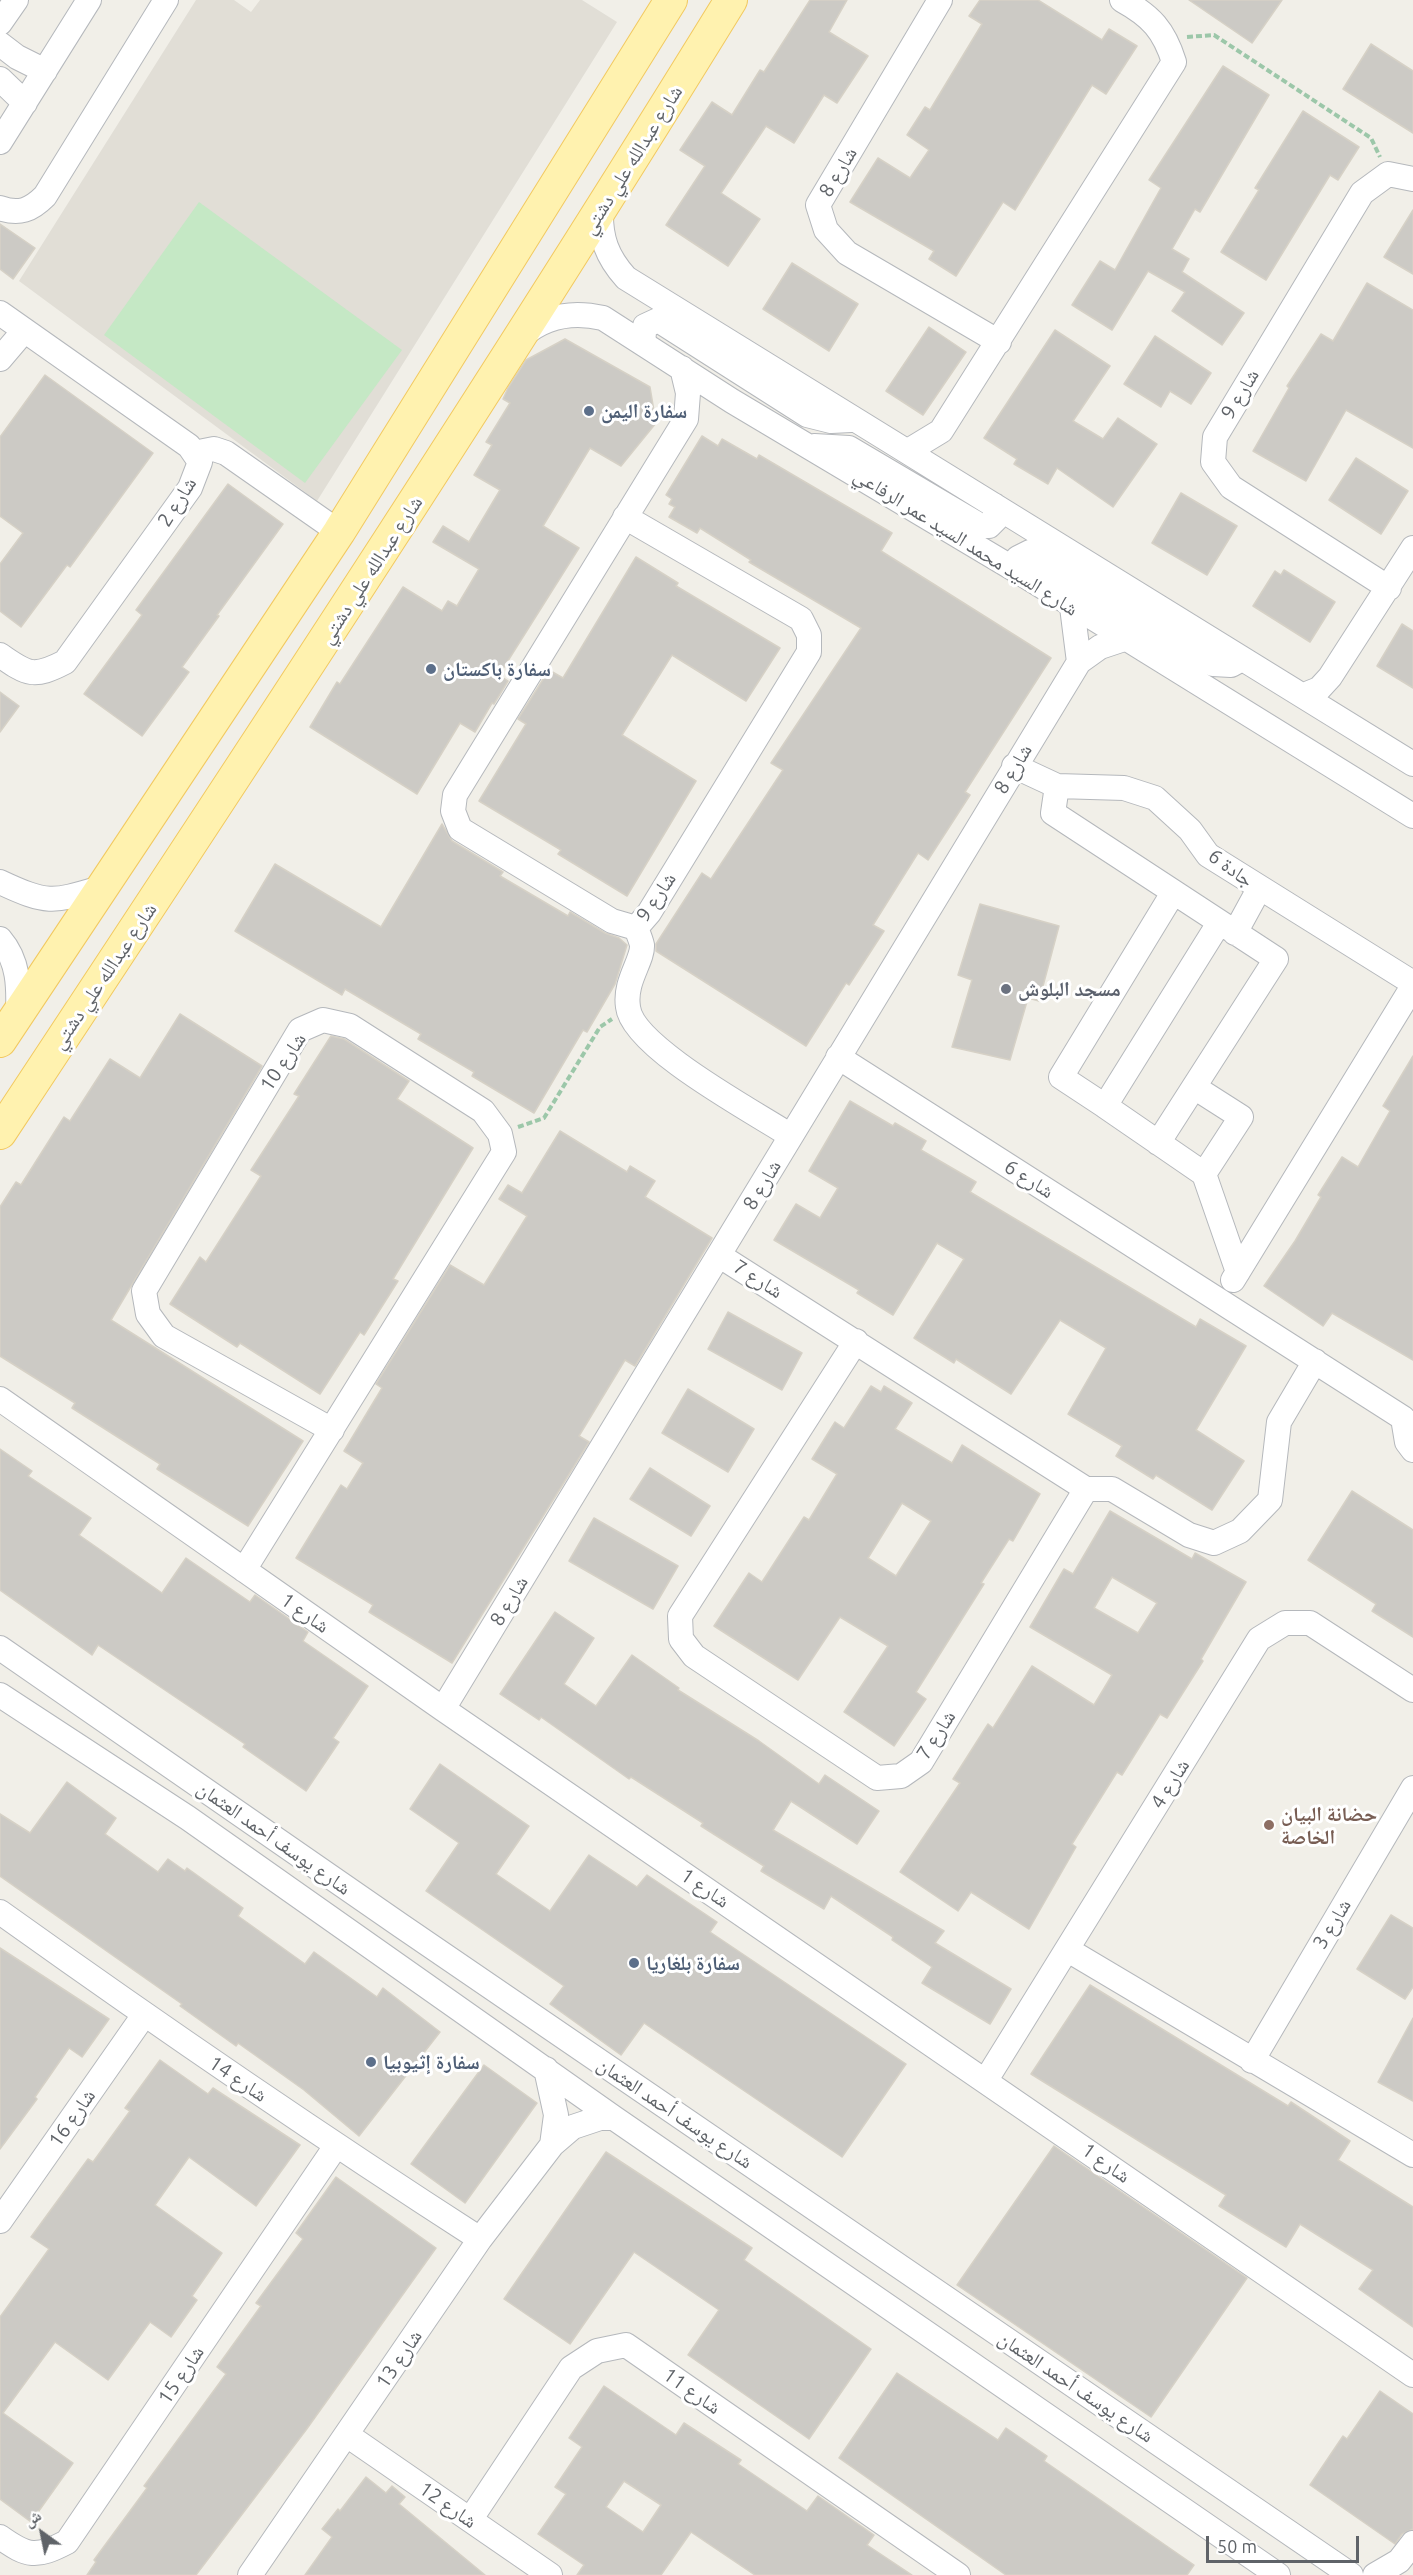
<!DOCTYPE html>
<meta charset="utf-8">
<style>
body{margin:0}
#map{position:relative;width:1413px;height:2575px;overflow:hidden;background:#f1efe8;font-family:Ubuntu,"Noto Naskh Arabic",sans-serif}
canvas{display:block}
.north{position:absolute;left:12px;top:2503px;width:60px;height:60px;-webkit-text-stroke:4px #fff;paint-order:stroke;rotate:327deg;font-size:16px;font-weight:700;line-height:24px;text-align:center;color:#5f6368}
.north::after{content:'';display:block;margin:auto;width:21px;height:27px;background:#5f6368;clip-path:polygon(50% 0,100% 100%,50% 72%,0 100%)}
.scale{position:absolute;left:1206px;top:2536px;width:153px;height:27px;box-sizing:border-box;border:3px solid #5f6368;border-top:0;padding-left:8px;font-size:18px;line-height:21px;white-space:nowrap;color:#5f6368;-webkit-text-stroke:4px #fff;paint-order:stroke}
</style>
<div id="map">
<canvas width="1413" height="2575"></canvas>
<div class="north">ش</div>
<div class="scale">50 m</div>
</div>
<script>
const g = document.querySelector('canvas').getContext('2d');
g.lineJoin = 'round';
function paint(path, color) {
  g.fillStyle = color;
  g.fill(path, 'evenodd');
}
function strokePath(path, color, width, dash) {
  g.strokeStyle = color;
  g.lineWidth = width;
  g.lineCap = dash ? 'butt' : 'round';
  g.setLineDash(dash || []);
  g.stroke(path);
}
function write(font, color, halo, rows, align = 'center') {
  g.font = font + ' Ubuntu,"Noto Naskh Arabic",sans-serif';
  g.lineWidth = 6;
  g.setLineDash([]);
  g.textBaseline = 'middle';
  g.strokeStyle = halo;
  g.fillStyle = color;
  for (const [text, x, y, turn = 0] of rows) {
    g.save();
    g.translate(x, y);
    g.rotate((+turn || 0) * Math.PI / 180);
    g.textAlign = isNaN(turn) ? turn : align;
    if (halo) g.strokeText(text, 0, 0);
    g.fillText(text, 0, 0);
    g.restore();
  }
}
const education = new Path2D(`
 M196,0H234L251,12L260,0H582L617,22L317,501L19,281Z`);
const green = new Path2D(`
 M199,202L402,350L305,483L104,335Z`);
const building = new Path2D(`
 M810,0H847L829,32L868,56L837,103L824,95L794,143L766,126L721,193L760,219L728,266L666,225L705,166L680,150L712,102L732,115L760,70L764,72Z
 M980,0H1038L1102,40L1109,29L1137,46L1106,94L1092,85L1015,210L1003,202L956,276L929,259L934,251L850,202L878,158L910,178L929,150L907,135L925,107L930,110L982,24L969,16Z
 M1189,0H1282L1252,43Z
 M1371,44L1413,71V133L1343,89Z
 M1223,66L1269,95L1200,212L1195,209L1172,249L1189,259L1182,272L1244,313L1222,345L1172,311L1185,292L1148,271L1112,330L1072,305L1100,261L1115,270L1161,188L1149,180Z
 M1303,111L1359,147L1338,180L1330,175L1266,280L1221,252L1259,190L1255,188Z
 M1413,210V274L1384,257Z
 M0,224L35,248L13,279L0,269Z
 M792,263L858,304L829,351L763,309Z
 M1367,283L1413,310V448L1346,410L1306,481L1253,451L1289,388L1287,386L1321,334L1333,341Z
 M929,327L966,352L923,415L886,391Z
 M1055,330L1110,366L1073,421L1103,439L1118,418L1157,444L1113,507L1057,468L1048,484L1014,464L1017,459L984,438Z
 M1155,336L1211,373L1191,404L1170,391L1161,407L1124,384Z
 M565,339L650,387L656,423L621,466L590,448L543,526L579,548L499,675L508,681L494,704L492,703L475,732L460,723L417,794L310,727L337,682L340,684L403,587L442,611L448,601L457,606L479,569L433,542L443,526L469,542L500,490L474,475L492,445L486,442L510,403L503,399L508,388L526,360Z
 M45,375L153,453L70,567L67,565L21,627L0,611V564L23,533L0,516V437Z
 M702,436L718,446L722,439L757,459L759,455L892,533L881,551L1051,658L965,792L970,795L928,860L918,853L873,925L884,931L849,985L846,983L806,1046L656,951V944L702,873L711,879L783,770L771,763L861,628L749,562L751,560L700,528L697,533L669,517L675,507L669,504L672,499L666,495Z
 M1356,458L1408,491L1381,534L1329,500Z
 M228,484L283,524L217,615L219,616L182,667L189,672L142,736L84,694L142,615L136,610Z
 M1181,493L1237,526L1207,575L1152,543Z
 M636,557L678,583L676,586L780,648L746,701L672,655L622,735L696,781L627,896L558,854L561,850L479,801L526,724L518,719L549,670L563,678Z
 M1284,570L1335,602L1310,642L1253,606L1275,571L1281,575Z
 M1402,624L1413,631V688L1377,666Z
 M0,692L19,706L0,732Z
 M442,824L452,841L503,872L500,876L568,916L570,912L605,933L619,938L627,945L615,984L587,1032L583,1030L534,1113L472,1076L474,1072L418,1039L421,1034L345,989L342,995L235,931L275,864L381,927Z
 M980,904L1059,926L1039,1001L1028,998L1010,1060L952,1047L972,980L958,975Z
 M180,1014L262,1066L111,1320L303,1441L248,1526L157,1469L160,1464L72,1408L75,1403L0,1356V1207L16,1182L21,1185L64,1117L70,1121L110,1059L140,1078Z
 M331,1036L344,1039L409,1081L397,1099L473,1148L393,1279L398,1281L364,1335L360,1332L320,1394L240,1343L237,1347L170,1304L200,1257L206,1262L261,1176L251,1170L299,1096L294,1094Z
 M1413,1056V1360L1332,1313L1323,1326L1264,1286L1295,1241L1321,1197L1318,1195L1342,1157L1358,1167L1390,1111L1383,1106Z
 M850,1101L893,1126L895,1123L926,1141L921,1150L976,1182L970,1192L1196,1327L1200,1319L1246,1346L1196,1430L1244,1461L1212,1510L1156,1475L1153,1479L1116,1456L1122,1446L1068,1414L1106,1348L1060,1320L1011,1394L956,1359L954,1363L914,1338L964,1259L937,1243L893,1315L857,1293L859,1290L774,1240L796,1204L820,1218L838,1188L809,1171Z
 M560,1131L627,1172L630,1166L655,1181L645,1197L712,1238L635,1366L625,1360L579,1436L589,1442L452,1663L369,1612L373,1605L296,1558L341,1485L347,1489L363,1463L344,1451L382,1388L376,1384L450,1265L484,1285L527,1216L499,1199L508,1185L522,1193Z
 M728,1312L802,1353L782,1390L708,1349Z
 M871,1386L881,1392L884,1386L912,1403L895,1429L952,1463L962,1445L1040,1494L1013,1541L1009,1539L981,1583L984,1584L916,1692L926,1699L894,1746L844,1712L888,1646L840,1617L798,1680L714,1626L749,1573L762,1582L804,1517L809,1520L837,1474L812,1459L835,1422L844,1428ZM902,1503L931,1521L896,1576L868,1558Z
 M688,1389L754,1429L728,1472L662,1433Z
 M0,1449L32,1471L28,1476L91,1518L79,1535L162,1593L186,1558L250,1602L255,1595L308,1632L303,1641L368,1686L333,1738L339,1742L306,1791L243,1747L245,1744L98,1645L92,1655L0,1590Z
 M650,1468L710,1506L691,1536L630,1499Z
 M1352,1491L1413,1530V1637L1372,1611L1376,1604L1308,1560Z
 M1110,1511L1192,1559L1195,1553L1246,1582L1201,1659L1203,1661L1167,1718L1160,1714L1122,1775L1117,1772L1072,1844L1076,1847L1029,1929L971,1892L958,1911L900,1872L960,1783L953,1779L988,1724L993,1728L1032,1666L1094,1705L1112,1675L1030,1627L1064,1569L1073,1574ZM1112,1577L1157,1603L1138,1633L1094,1608Z
 M594,1518L678,1566L653,1609L569,1561Z
 M555,1612L594,1638L564,1684L596,1706L632,1655L679,1688L678,1690L759,1741L819,1784L825,1775L879,1811L857,1844L791,1801L773,1830L944,1931L935,1943L1011,1989L990,2024L922,1983L932,1967L892,1940L893,1937L831,1896L824,1909L761,1871L764,1866L701,1826L703,1823L631,1777L629,1779L541,1717L539,1720L500,1694Z
 M440,1764L529,1826L496,1874L550,1911L589,1855L637,1887L647,1875L717,1922L710,1932L906,2064L842,2157L644,2023L621,2055L550,2004L564,1986L426,1891L459,1843L410,1809Z
 M67,1782L116,1818L105,1834L158,1872L168,1859L185,1871L187,1868L243,1908L238,1916L305,1964L314,1952L377,1997L383,1988L440,2032L359,2136L304,2090L238,2043L236,2046L180,2006L182,2004L0,1876V1814L30,1833Z
 M1391,1915L1413,1928V1987L1405,1999L1357,1969Z
 M0,1948L109,2019L82,2057L69,2048L35,2097L37,2099L0,2149Z
 M1090,1985L1288,2106L1291,2102L1350,2141L1338,2160L1413,2207V2327L1359,2289L1373,2270L1300,2224L1286,2247L1219,2206L1226,2195L1031,2074Z
 M1413,2018V2101L1378,2082Z
 M160,2060L208,2094L213,2088L300,2145L256,2206L189,2157L155,2205L222,2253L192,2296L197,2300L171,2337L150,2322L108,2380L55,2342L3,2413L73,2463L31,2522L0,2499V2317L49,2249L31,2237L88,2159L93,2162L130,2111L125,2108Z
 M484,2065L537,2103L465,2203L411,2164Z
 M1054,2146L1247,2278L1151,2417L957,2285Z
 M606,2152L752,2248L744,2260L871,2349L809,2439L688,2355L719,2310L634,2252L570,2344L504,2299Z
 M336,2177L436,2248L306,2430L196,2575H87L96,2562L94,2560L147,2488L144,2486L226,2374L217,2367L261,2306L256,2303L303,2239L296,2233Z
 M897,2373L998,2440L1006,2428L1047,2456L1044,2461L1194,2565L1187,2575H1006L839,2458Z
 M604,2386L676,2435L684,2423L741,2460L738,2464L807,2511L818,2496L874,2535L867,2545L912,2575H755L691,2532L661,2575H577L584,2565L538,2534L566,2494L555,2487L582,2447L569,2438ZM624,2481L661,2505L643,2532L606,2507Z
 M1380,2391L1413,2414V2529L1402,2534L1395,2544L1310,2485L1343,2436L1347,2439Z
 M366,2477L386,2493L392,2486L405,2497L399,2504L485,2575H305L332,2537L322,2529L338,2509L340,2511Z`);
const path = new Path2D(`
 M1187,37L1214,35L1371,138L1380,157
 M518,1127L544,1118L600,1027L612,1019`);
const minor = new Path2D(`
 M940,0L818,205L826,230L847,253L999,342
 M0,23L16,0
 M0,44L17,57L45,71
 M0,79L25,103
 M0,142L89,0
 M0,208C19,215 31,210 45,196L166,0
 M601,209C600,238 607,257 626,278L1413,764
 M0,313L189,446L200,462L190,488L65,662C34,678 28,675 0,655
 M522,336C546,315 573,311 603,318L732,401L1019,572L1413,816
 M647,346L643,340L645,326L658,320L807,415L831,421L851,420
 M0,359L23,332
 M814,446L849,448L981,526H989L996,519L994,505
 M908,451L941,431L1174,62C1164,30 1151,16 1122,0
 M194,453L214,449L226,453L339,532
 M625,517L801,619L809,635V652L649,913L636,928
 M1019,572L1018,558L1030,552L1213,664L1231,665L1242,659
 M1389,588L1231,487L1213,462L1215,437L1362,193L1388,174L1413,179
 M1072,607L1079,662
 M1304,695L1319,689L1330,677L1413,548
 M1014,766L1057,786L1124,788L1155,798L1190,830L1208,855L1413,983
 M1057,786L1053,813L1276,959L1158,1143
 M0,882C49,905 53,902 104,887
 M1219,923L1105,1106L1204,1174L1238,1272
 M636,928L612,921L460,829L453,811L455,795L686,419L688,393L682,368
 M636,928C638,933 641,940 642,945C643,961 624,981 628,1007C632,1047 756,1113 791,1136
 M1235,933L1259,889
 M0,939C19,961 19,987 18,1014
 M838,1057L1403,1418
 M1194,1087L1241,1117L1204,1174
 M1105,1106L1061,1077L1173,893
 M720,1256L1086,1489
 M1233,1280L1413,986
 M856,1341L680,1616L681,1639L694,1656L877,1778L901,1776L921,1762L1086,1489
 M0,1399L443,1709L1413,2375
 M1403,1418L1407,1442L1413,1450
 M1086,1489H1112L1189,1535L1214,1543L1240,1531L1270,1500L1279,1422L1315,1361
 M244,1570L504,1152L500,1134L483,1111L350,1026L323,1020L300,1030L144,1291L148,1314L164,1336L332,1430
 M0,1648L400,1925L1351,2575
 M0,1695L188,1818L614,2118L1278,2575
 M443,1709L1079,662L1100,647L1124,639
 M0,1912C158,2025 317,2134 480,2239
 M1068,1950L1413,2155
 M1252,2061L1413,1788
 M546,2069L556,2115L552,2145
 M986,2080L1259,1639L1285,1623H1310L1413,1690
 M0,2221L144,2015
 M347,2435L550,2575
 M470,2520L571,2368L597,2351L626,2345L958,2575
 M0,2537C28,2557 36,2558 67,2542L336,2146
 M250,2575L480,2239L552,2145L573,2127L600,2118H614
 M1375,2575L1399,2561L1413,2543`);
const major = new Path2D(`
 M0,1041L339,532L671,0
 M0,1133C248,758 495,383 731,0`);
const markers = [
 [589,411,6,"#5c6f8a"],
 [431,669,6,"#5c6f8a"],
 [1006,989,6,"#6b7280"],
 [1269,1825,6,"#8d6e63"],
 [634,1963,6,"#5c6f8a"],
 [371,2062,6,"#5c6f8a"]
];
const streetNames = [
 ["شارع عبدالله علي دشتي",632,160,-58],
 ["شارع 8",838,172,-59],
 ["شارع 9",1240,394,-59],
 ["شارع 2",177,502,-58],
 ["شارع السيد محمد السيد عمر الرفاعي",966,542,32],
 ["شارع عبدالله علي دشتي",371,570,-57],
 ["شارع 8",1013,769,-59],
 ["جادة 6",1231,868,36],
 ["شارع 9",656,897,-56],
 ["شارع عبدالله علي دشتي",104,976,-56],
 ["شارع 10",283,1062,-56],
 ["شارع 6",1029,1179,32],
 ["شارع 8",762,1185,-59],
 ["شارع 7",758,1279,32],
 ["شارع 8",509,1601,-59],
 ["شارع 1",305,1613,35],
 ["شارع 7",936,1735,-57],
 ["شارع 4",1170,1784,-58],
 ["شارع يوسف أحمد العثمان",274,1838,35],
 ["شارع 1",705,1888,34],
 ["شارع 3",1332,1924,-59],
 ["شارع 14",238,2079,34],
 ["شارع يوسف أحمد العثمان",675,2113,34],
 ["شارع 16",72,2118,-55],
 ["شارع 1",1106,2163,35],
 ["شارع 13",399,2359,-56],
 ["شارع 15",181,2375,-56],
 ["شارع يوسف أحمد العثمان",1076,2387,34],
 ["شارع 11",692,2391,35],
 ["شارع 12",448,2505,35]
];
const serviceNames = [
 ["سفارة اليمن",601,411],
 ["سفارة باكستان",443,669],
 ["سفارة بلغاريا",646,1963],
 ["سفارة إثيوبيا",383,2062]
];
const worshipNames = [
 ["مسجد البلوش",1018,989]
];
const educationNames = [
 ["حضانة البيان",1281,1814],
 ["الخاصة",1281,1837]
];
paint(education, '#e1ded6');
paint(green, '#c5e8c5');
paint(building, '#cccac5');
strokePath(building, '#d6d1c6', 1.5);
strokePath(minor, '#b5b8bc', 26);
strokePath(major, '#f2c960', 34);
strokePath(path, '#9cc7a9', 4, [6, 3]);
strokePath(minor, '#fff', 24);
strokePath(major, '#fff2af', 32);
for (const [x, y, r, color] of markers) {
  const dot = new Path2D();
  dot.arc(x, y, r, 0, 2 * Math.PI);
  g.fillStyle = color;
  g.fill(dot);
  strokePath(dot, '#fff', 2);
}
write('20px', '#5f6368', '#fff', streetNames);
write('bold 20px', '#4e5e75', '#fff', serviceNames, 'left');
write('bold 20px', '#5b616d', '#fff', worshipNames, 'left');
write('bold 20px', '#785e54', '#fff', educationNames, 'left');
</script>
